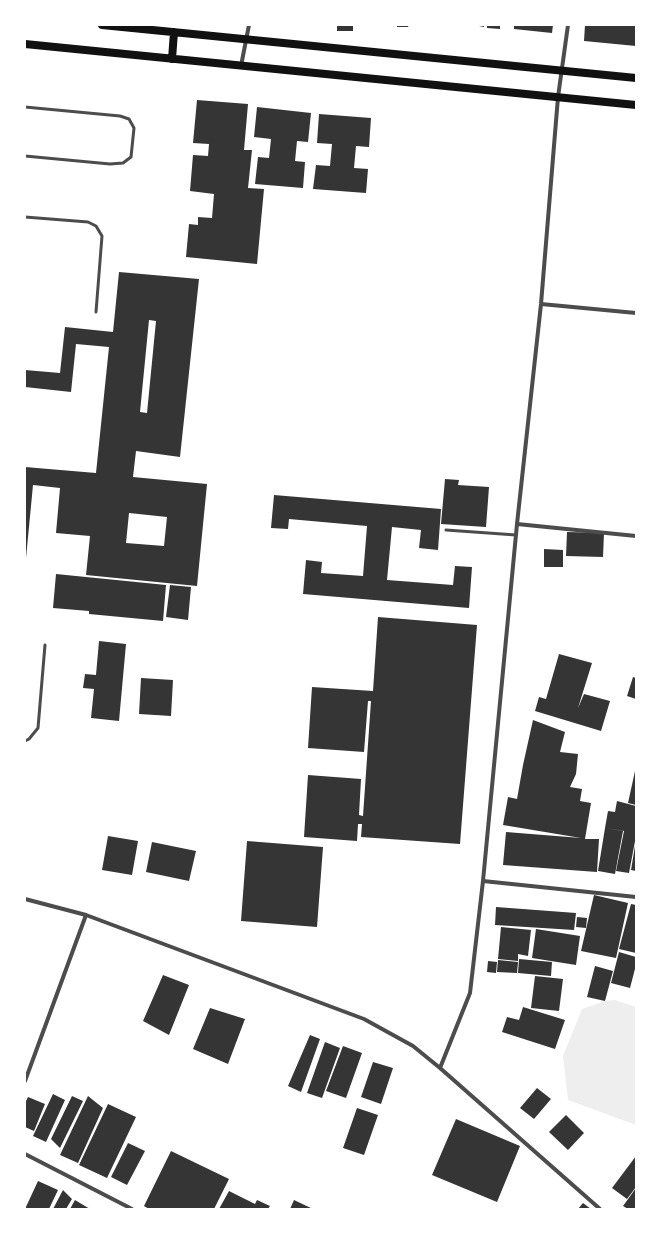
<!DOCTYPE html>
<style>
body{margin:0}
#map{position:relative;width:661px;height:1234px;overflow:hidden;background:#fff;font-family:Roboto,sans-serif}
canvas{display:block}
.frame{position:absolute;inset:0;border:26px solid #fff;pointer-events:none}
</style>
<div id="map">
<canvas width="661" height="1234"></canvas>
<div class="frame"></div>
</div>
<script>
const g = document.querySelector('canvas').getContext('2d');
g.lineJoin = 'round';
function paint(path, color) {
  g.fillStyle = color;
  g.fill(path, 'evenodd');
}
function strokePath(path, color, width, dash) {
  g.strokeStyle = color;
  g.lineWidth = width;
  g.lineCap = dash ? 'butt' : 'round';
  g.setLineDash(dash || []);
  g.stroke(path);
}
const green = new Path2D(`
 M615,1000L636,1007V1125L568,1100L563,1056L582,1009L605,1001Z`);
const building = new Path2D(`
 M337,25H353V31H337Z
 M397,25H409L408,27H397Z
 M474,25H484V27Z
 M487,25H500V29L487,28Z
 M514,25H553L552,33L514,29Z
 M585,25H636V46L584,41Z
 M197,100L248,104L244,150H252L248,188L264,189L257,264L186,257L189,224L198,225V217L212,218L214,194L190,191L193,155L208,156L209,144L193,143Z
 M257,107L311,113L308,142L297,141L295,161L305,162L303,188L255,184L258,157L269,158L271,139L254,137Z
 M319,114L371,118L369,147L356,146L354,168L368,169L366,193L313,189L316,165L330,166L332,144L317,143Z
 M119,272L199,279L180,457L136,451L133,477L207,484L197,586L86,575L90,536L56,533L60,488L33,485L26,558H25V467L96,473L109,347L76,344L71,392L25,387V370L60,373L65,327L113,332ZM149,320L156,321L147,413L140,412ZM129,513L167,517L164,546L126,543Z
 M445,479L459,480L458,485L489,487L486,527L441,524Z
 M274,495L441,509L438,550L419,548L421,530L392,527L387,580L453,585L455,566L472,567L469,608L303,594L306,560L322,562L321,573L363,576L367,526L289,519L288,529L271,528Z
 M567,532L604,533L603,557L566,556Z
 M544,549L563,550V567H544Z
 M56,574L166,585L163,621L89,614V611L53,608Z
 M170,585L191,587L188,620L166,617Z
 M378,617L477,625L460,844L361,837L362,824H358L357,841L304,837L308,775L361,779L359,815L363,816L371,701H368L364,752L308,748L312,687L373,691Z
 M99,641L126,644L119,721L91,718L94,689L83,688L85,674L96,675Z
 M559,654L592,663L578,708L584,694L610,701L601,731L535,711L539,697L546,699Z
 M633,677L636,678V699L627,696Z
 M141,678L173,680L171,716L139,714Z
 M533,720L565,732L560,752L578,754L576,774L570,787L582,789L580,801L591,803L585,839H599L597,872L503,865L506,832L581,838L503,825L508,797L517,799L523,765Z
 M635,771H636V805L628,803Z
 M617,801L636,806V836L629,873L616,871L624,831L605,828L608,811L615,812Z
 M605,828L623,831L615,874L598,871Z
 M108,836L138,841L132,875L102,870Z
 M247,841L323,847L317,927L241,921Z
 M152,842L196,851L189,881L146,872Z
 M635,846H636V871L631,870Z
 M594,895L628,903L616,958L581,951Z
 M631,904L636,905V953L619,949Z
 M496,907L576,913L574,930L495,925Z
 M577,917L587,918L586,928L576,927Z
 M501,927L531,930L528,956L518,954V961L498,959Z
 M536,929L580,936L576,965L532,958Z
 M619,952L636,957V965L630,988L611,983Z
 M519,959L552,962L551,976L518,973Z
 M498,960L518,962L517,973L497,972Z
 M488,961L497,962L496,973L487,972Z
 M595,966L613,971L605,1001L587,997Z
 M163,975L189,985L169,1035L143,1021Z
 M535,976L563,979L559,1011L531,1008Z
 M523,1007L565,1020L555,1049L502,1032L507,1017L519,1020Z
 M210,1008L245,1019L228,1064L193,1049Z
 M310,1035L320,1039L301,1092L288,1086Z
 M325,1042L340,1048L322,1098L307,1093Z
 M343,1046L362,1053L346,1098L326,1091Z
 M373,1062L393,1068L381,1104L361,1097Z
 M537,1088L551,1099L534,1119L520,1108Z
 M53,1094L65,1100L46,1142L33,1136Z
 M72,1096L83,1101L60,1148L51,1139Z
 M88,1096L103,1108L78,1163L60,1155Z
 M28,1097L45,1104L34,1131L25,1127V1103Z
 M108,1104L136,1117L107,1178L79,1165Z
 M357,1108L378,1115L364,1155L343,1148Z
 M566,1115L584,1133L568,1150L549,1132Z
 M456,1119L520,1146L497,1202L432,1175Z
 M128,1143L145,1151L127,1185L111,1177Z
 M171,1151L229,1179L214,1209H149L144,1206Z
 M636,1156V1187L627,1199L612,1188Z
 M38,1181L58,1190L49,1209H25Z
 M636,1188V1209H628L623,1206Z
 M63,1190L72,1199L66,1209H53Z
 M229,1191L255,1204L257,1200L270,1206L268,1209H219Z
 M75,1200L90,1209H70Z
 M294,1200L313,1209H290Z
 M583,1203L591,1209H578Z`);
const service = new Path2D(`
 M25,107L120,116L129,119L134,128L131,157L123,163L110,164L25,156
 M25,217L88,222L96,226L102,236L96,312
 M446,530L516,535
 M25,741L29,739L38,728L45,645`);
const minor = new Path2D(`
 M241,66L249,25
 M541,304L636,313
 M517,524L636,536
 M483,881L636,897
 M25,899L86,915L364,1019L413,1046L440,1068L600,1209
 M440,1068L470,993L483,881L517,524L541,304L558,97L568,25
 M25,1081L86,915
 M25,1154L132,1209`);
const secondary = new Path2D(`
 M102,25L636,78
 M25,44L636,105
 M172,59L174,32`);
paint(green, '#eee');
paint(building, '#353535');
strokePath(service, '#4c4c4c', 3);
strokePath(minor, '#4c4c4c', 4);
strokePath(secondary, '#111', 8);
</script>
